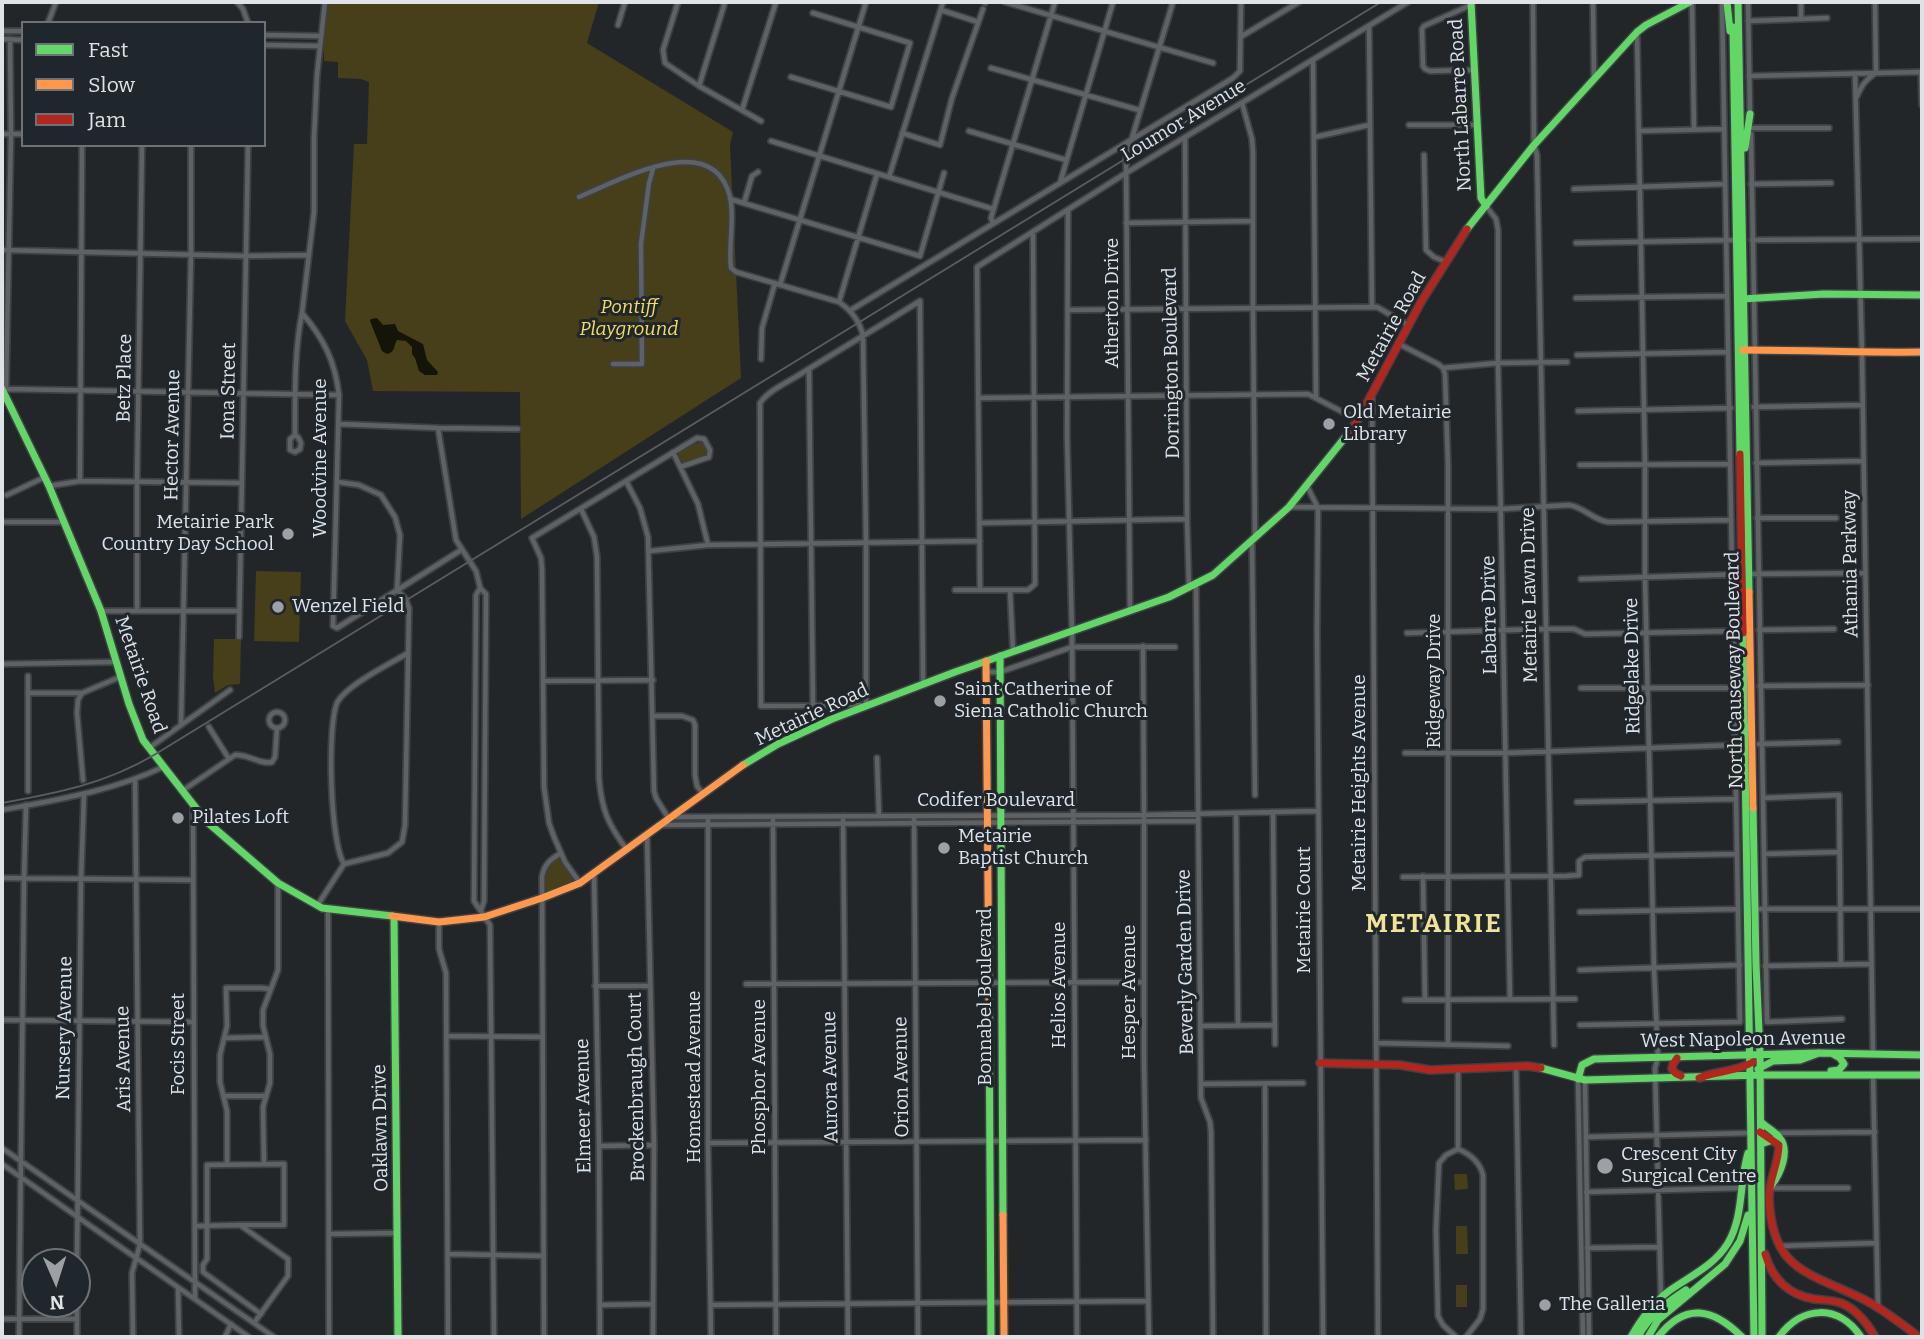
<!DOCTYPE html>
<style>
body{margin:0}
#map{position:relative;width:1924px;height:1339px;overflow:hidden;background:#222629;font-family:Bitter,serif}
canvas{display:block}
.frame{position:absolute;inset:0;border:4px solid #dfe3e8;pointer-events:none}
.legend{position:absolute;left:21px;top:21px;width:245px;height:126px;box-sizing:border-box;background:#1f262c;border:2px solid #6c7277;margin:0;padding:9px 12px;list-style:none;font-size:21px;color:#dfe3e8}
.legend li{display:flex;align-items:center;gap:14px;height:35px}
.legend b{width:35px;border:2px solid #6c7277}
.north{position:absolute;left:21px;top:1248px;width:70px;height:70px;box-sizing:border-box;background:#1f262c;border:2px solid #6c7277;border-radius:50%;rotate:177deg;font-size:19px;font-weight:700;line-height:28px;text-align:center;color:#dfe3e8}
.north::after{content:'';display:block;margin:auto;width:24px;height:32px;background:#9da1a5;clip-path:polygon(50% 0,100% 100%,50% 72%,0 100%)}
</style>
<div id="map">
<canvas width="1924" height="1339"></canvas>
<div class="frame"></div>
<ul class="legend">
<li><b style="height:9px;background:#63d668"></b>Fast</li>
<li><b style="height:9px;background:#ff974d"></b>Slow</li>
<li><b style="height:9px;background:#b3261e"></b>Jam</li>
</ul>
<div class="north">N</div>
</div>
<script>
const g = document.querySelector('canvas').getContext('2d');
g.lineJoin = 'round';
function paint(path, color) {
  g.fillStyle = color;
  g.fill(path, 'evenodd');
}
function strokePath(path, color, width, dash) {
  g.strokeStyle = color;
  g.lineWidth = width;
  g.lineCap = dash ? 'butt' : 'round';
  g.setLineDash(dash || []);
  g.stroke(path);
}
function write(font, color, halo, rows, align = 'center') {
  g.font = font + ' Bitter,serif';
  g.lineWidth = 6;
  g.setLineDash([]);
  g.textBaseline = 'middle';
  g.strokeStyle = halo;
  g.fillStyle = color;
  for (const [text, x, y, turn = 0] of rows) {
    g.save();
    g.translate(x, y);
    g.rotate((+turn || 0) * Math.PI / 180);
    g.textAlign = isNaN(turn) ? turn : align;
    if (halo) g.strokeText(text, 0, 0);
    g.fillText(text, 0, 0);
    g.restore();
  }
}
const green = new Path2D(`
 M328,2H599L587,43L733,132L730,145L741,378L521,519L520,392L373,391L367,360L345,321L354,144H367L369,82L361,79L338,78V62L324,61V30Z
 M702,441L708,451V454L684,464L676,452Z
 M256,571L301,572L299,642L254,641Z
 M214,639H241L240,684L228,685L215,693L213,677Z
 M561,853L580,883L542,898C543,876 541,866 561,853Z
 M1454,1174H1467L1468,1189L1455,1190Z
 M1456,1226H1467L1468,1254H1456Z
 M1456,1285H1467V1307H1456Z`);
const water = new Path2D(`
 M377,318L383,325L395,324L398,331L423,344L427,360L438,372L437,375H425L419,371L415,358L412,354V347L406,341L397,340C393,346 396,352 387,354L382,351L370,321L371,319Z`);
const street = new Path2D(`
 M237,2L243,9L248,23
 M325,2L317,75L314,138V212L302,313C324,339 335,361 339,395L333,626L337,628L461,550
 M678,2L663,50L665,63L699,86L761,121
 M1005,2L1213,63
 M1533,2L1534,145L1537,155L1554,1045
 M1593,2L1594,79
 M1692,2L1694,129
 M1748,2L1750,115
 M1801,2V18
 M985,3V2
 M1471,5L1424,26L1422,29L1423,66L1425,69L1430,71L1473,70
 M941,10L978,22
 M1748,21L1827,18
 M48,23L56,2
 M618,25L625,2
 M1369,26L1372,307
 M2,31H23
 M1637,33L1645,464V577L1654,968L1658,1058L1655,1068L1661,1298
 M264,35L320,36
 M1242,36L1299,2
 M2,39L23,40
 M264,45L319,46
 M1313,60L1316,397
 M991,68L1139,110
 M1921,72L1922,105
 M1855,74L1862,353L1873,1054
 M1749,76L1922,72
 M791,77L891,107L910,43L813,13
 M699,86L725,2
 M1857,96C1862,85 1866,79 1876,73L1875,2
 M1242,103L1252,139L1253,153V308L1255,538
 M742,110L776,2
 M1409,125H1476
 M1751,128H1829
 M969,131L1066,160
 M1639,131L1723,129
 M902,133L940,145L952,98L983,9
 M2,134H23
 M1751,134L1767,1022
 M1315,137L1369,125
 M1185,138L1187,519L1189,587
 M771,141L993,209
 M1424,155L1426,250L1434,257L1446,262
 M889,177L943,2
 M1060,183L1113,2
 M1751,184L1831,183
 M1574,189L1725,184
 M579,197C618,181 713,127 730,197C735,219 728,246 731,268L736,272L839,302C852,311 860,321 863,336L866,543V705L761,706L760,403C768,391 786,383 799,375C839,350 880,326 920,301
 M730,199L920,256
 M744,203L752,176L758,172
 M1486,206L1496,219L1498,230V363L1510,999
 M1068,210L1067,436L1072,632L1077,1337
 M993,223L991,218L1055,2
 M1126,223L1253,221
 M1752,240L1922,239
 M1576,243L1736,240
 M2,250L245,256L308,255
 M920,256L944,173
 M780,285L866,2
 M1576,298L1727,296
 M920,301L923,684
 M839,302L877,174
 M851,310L1233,78L1240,71V67L1241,2
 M1068,310L1377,307L1408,325
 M1399,344L1438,364L1443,368L1445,374L1448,465V1045
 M1577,355L1728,352
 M761,359L762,328L775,283
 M613,364H642L641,244L649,183L653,169
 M1443,368L1498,363L1567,362
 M809,369L813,706
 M6,389L11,134L10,39
 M4,391L6,389L339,395
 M1372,397L1378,1337
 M978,398L1308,394L1358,420
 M1754,407L1862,405
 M1578,411L1731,408
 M339,424L438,428L518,429
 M438,428L456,540L476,571L480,587
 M295,435L290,439V450L295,452L300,449L301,443L298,437L295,435C295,395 294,353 302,313
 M673,452L698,504L708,545
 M1756,463L1863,461
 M1580,465L1730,464
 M80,481L82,145
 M626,481L640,508L648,537L654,791L656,798L669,819
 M338,482L359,485L381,495L395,517L400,535L397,590L405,598L409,608L405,825L402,842L388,853L344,864
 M49,486L80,481L242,483
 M1307,486L1318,508L1317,630L1323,1337
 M7,495L45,477
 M1290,507L1501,509L1569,505C1584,507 1593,520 1608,522L1731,520
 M581,509L594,537L597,557L599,779C602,811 608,824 627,850
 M1757,518H1836
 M2,522H64
 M980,523L1187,519
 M1252,541L1255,795
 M650,551L708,545L980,541
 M1581,579L1749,574L1865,573
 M1196,585L1201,1098L1210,1122L1211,1132L1213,1337
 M955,590H1028L1035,584L1033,234
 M980,590L977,267L1126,173L1408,2
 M1010,590L1013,651
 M1130,610L1126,158L1173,2
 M101,611H239
 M137,611V483L142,145
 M1759,630L1834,629
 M1407,633L1545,629H1574L1585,634L1734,631
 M239,637L248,145
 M1143,646L1144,815V1060L1149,1337
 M2,664L115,662
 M986,672H1000L1072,647H1175
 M543,681L653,680
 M1760,686L1868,685
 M1581,688H1734
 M28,693H81
 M269 720a8 8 0 1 1 16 0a8 8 0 1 1-16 0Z
 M653,716H682L693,720L695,725V775L697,786L703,794
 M181,725L191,254V145
 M209,727L229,759
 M1759,744L1838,742
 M149,748L230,690
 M1405,753H1506L1736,745
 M877,758L879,816
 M83,780L77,713L78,700L82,693L120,677
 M28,791V676
 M182,791L235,755C249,754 260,765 272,762L275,757L277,728
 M1763,798L1839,795L1841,964
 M1577,802L1736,799
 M193,806L195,1299
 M2,810C56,800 113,791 163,767
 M1273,812L1275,1044
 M1236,813L1238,1025
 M843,816L848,1337
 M914,816L918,1337
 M673,817L1144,815L1318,811
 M708,817V1143L711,1337
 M773,817L776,1337
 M663,825L1198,821
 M647,836L654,1145L653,1337
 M1764,854L1839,852
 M344,864C330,842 327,727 337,703C345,686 391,663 408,653
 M594,874L599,1146L600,1337
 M1423,876L1425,1000
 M1403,877L1567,876L1579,875V861L1585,857L1737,854
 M2,878L192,880
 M580,883L565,862L554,837L549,823L544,787L542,569L541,558L532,538L697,438L704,439L710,450L709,457L680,467
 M317,906L344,864
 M328,909L329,1337
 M1754,909H1922
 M481,910L484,901L486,594L480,588L476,595L474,901L490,925L494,1337
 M1580,912L1738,909
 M439,922V949L446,973L448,1337
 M1765,966L1871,964
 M1580,970L1740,965
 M746,984L1144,982
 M595,986H649
 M1405,1000L1575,999
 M2,1020L193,1022
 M1767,1022L1842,1019
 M1580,1025L1740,1022L1722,2
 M1201,1026L1275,1025
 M447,1036L542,1037
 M224,1038L265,1037
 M1376,1043L1508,1046
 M1516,1066L1521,1337
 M1873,1075L1878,1307
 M1578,1079L1583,1337
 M1585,1080L1589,1337
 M1201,1084L1303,1083
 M1265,1084L1266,1337
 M224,1096H265
 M1774,1133L1875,1132
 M1586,1137L1749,1133
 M708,1143L1146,1140
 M599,1146L654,1145
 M2,1148L274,1337
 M1458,1149C1470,1154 1480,1163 1483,1175V1309L1480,1319L1466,1337
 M1458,1149V1070
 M2,1164L249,1337
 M227,1164V1111L220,1082V1055L227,1026L226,988H262L269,989
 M264,1164L263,1107L270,1083V1054L263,1026V1010L278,970V883
 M1770,1188H1848
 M1586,1192L1741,1188
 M240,1225H284V1164L207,1165V1259L203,1265V1272L261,1314
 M195,1226L240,1225L288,1259V1276L254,1323
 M329,1234L398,1233
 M1779,1246L1877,1243
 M1587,1248L1659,1247
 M448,1254L544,1256
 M77,1262L81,880L84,794
 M178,1288L179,1337
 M1588,1304L1645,1302L1652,1305
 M600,1305L653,1304
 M711,1305L1148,1301
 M2,1319H77
 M19,1337L24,879L26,805
 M77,1337V1304
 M133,1337L132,1273L140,1244L135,779
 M225,1337L231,1324
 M544,1337L542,877C544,864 551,859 561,853
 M1456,1337L1443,1325L1438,1316L1436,1230L1439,1163L1446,1155L1458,1149`);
const fast = new Path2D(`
 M1471,2L1481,198L1486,206
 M1727,2L1730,31
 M1738,2L1749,592
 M1733,27L1740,454
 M1745,148L1750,114
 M1467,229L1534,145L1637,32L1646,25L1690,2
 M1742,299L1824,294L1922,295
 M2,389L49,486L101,611L129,704L143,740L206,821L278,883L322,908L392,916
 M1743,633L1754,1337
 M1000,656L1003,1215
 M743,765L778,744L832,719L955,672L1169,597L1213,575L1289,507L1347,435
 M1753,808L1756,965L1760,1054L1762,1337
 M394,917L398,1337
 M989,1002L991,1337
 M1541,1068L1585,1080L1760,1075H1922
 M1758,1069L1773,1061L1800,1060L1819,1053
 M1831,1071L1839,1070L1844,1064L1840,1058L1833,1054
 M1578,1079L1582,1065L1594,1059L1819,1053L1922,1055
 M1761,1122C1766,1127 1774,1131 1779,1137C1791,1151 1780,1174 1771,1186
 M1761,1144L1773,1140
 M1631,1337C1641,1319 1653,1303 1669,1291C1690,1276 1714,1266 1728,1243C1744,1216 1739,1183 1748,1153
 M1638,1337C1649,1316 1666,1303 1686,1290
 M1648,1337L1658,1320L1725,1264L1740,1241L1748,1215
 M1658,1337C1685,1302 1713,1308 1742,1337
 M1779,1337C1802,1305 1839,1304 1861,1337`);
const slow = new Path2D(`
 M1743,350C1803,350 1862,353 1922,352
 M1749,592L1753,808
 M986,661L989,1002
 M392,916L439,922L484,917L542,898L580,883L743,765
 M1003,1215L1004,1337`);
const jam = new Path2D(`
 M1347,435L1358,420L1421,302L1467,229
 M1740,454L1743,633
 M1677,1058L1673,1064L1672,1069L1675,1073L1681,1076
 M1320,1063L1400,1065L1430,1070L1528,1066L1541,1068
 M1699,1078C1717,1071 1736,1072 1753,1062
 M1760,1132L1779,1145C1779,1164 1769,1179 1769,1198C1772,1272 1809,1272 1865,1300C1884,1310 1902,1324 1919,1337
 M1765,1254C1772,1278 1788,1295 1814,1299C1823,1300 1832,1300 1841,1303C1856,1309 1867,1323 1875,1337`);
const rail = new Path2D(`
 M2,803C57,793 105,784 154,755L1381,2`);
const markers = [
 [1329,424,7,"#9da1a5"],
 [288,534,7,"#9da1a5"],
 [278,607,7,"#9da1a5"],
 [940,701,7,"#9da1a5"],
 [178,818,7,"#9da1a5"],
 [944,848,7,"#9da1a5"],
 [1605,1166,9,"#9da1a5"],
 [1545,1305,7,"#9da1a5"]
];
const streetNames = [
 ["North Labarre Road",1461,105,-93],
 ["Loumor Avenue",1184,121,-31],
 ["Atherton Drive",1113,303,-90],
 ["Metairie Road",1392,327,-61],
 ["Dorrington Boulevard",1172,363,-91],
 ["Betz Place",125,378,-89],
 ["Iona Street",229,391,-89],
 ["Hector Avenue",173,435,-89],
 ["Woodvine Avenue",321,458,-90],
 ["Athania Parkway",1851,564,-91],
 ["Metairie Lawn Drive",1530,595,-91],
 ["Labarre Drive",1490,615,-91],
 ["Ridgelake Drive",1633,666,-91],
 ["North Causeway Boulevard",1735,670,-91],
 ["Metairie Road",140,675,71],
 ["Ridgeway Drive",1435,681,-90],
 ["Metairie Road",812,715,-25],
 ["Metairie Heights Avenue",1360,783,-90],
 ["Codifer Boulevard",996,801],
 ["Metairie Court",1305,910,-90],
 ["Beverly Garden Drive",1186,962,-91],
 ["Helios Avenue",1060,985,-90],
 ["Hesper Avenue",1130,992,-90],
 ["Bonnabel Boulevard",986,997,-90],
 ["Nursery Avenue",65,1028,-89],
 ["West Napoleon Avenue",1743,1040,-1],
 ["Focis Street",179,1044,-90],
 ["Aris Avenue",124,1059,-91],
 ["Homestead Avenue",695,1077,-90],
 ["Phosphor Avenue",760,1077,-90],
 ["Aurora Avenue",831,1077,-91],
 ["Orion Avenue",902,1077,-91],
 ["Brockenbraugh Court",637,1087,-91],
 ["Elmeer Avenue",584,1106,-91],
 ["Oaklawn Drive",381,1128,-91]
];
const parkNames = [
 ["Pontiff",629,308],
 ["Playground",629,330]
];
const poiNames = [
 ["Old Metairie",1343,413],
 ["Library",1343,435],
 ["Metairie Park",274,523,"right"],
 ["Country Day School",274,545,"right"],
 ["Wenzel Field",292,607],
 ["Saint Catherine of",954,690],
 ["Siena Catholic Church",954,712],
 ["Pilates Loft",192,818],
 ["Metairie",958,837],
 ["Baptist Church",958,859],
 ["Crescent City",1621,1155],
 ["Surgical Centre",1621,1177],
 ["The Galleria",1559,1305]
];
const districtNames = [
 ["METAIRIE",1434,925]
];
paint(green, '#463f1a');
paint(water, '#151408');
strokePath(street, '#3e4144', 8);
strokePath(fast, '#3e4144', 10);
strokePath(slow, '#3e4144', 10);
strokePath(jam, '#3e4144', 10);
strokePath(street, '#5f6264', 4.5);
strokePath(fast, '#63d668', 7);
strokePath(slow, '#ff974d', 7);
strokePath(jam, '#b3261e', 7);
strokePath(rail, '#595d5f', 2);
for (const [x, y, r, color] of markers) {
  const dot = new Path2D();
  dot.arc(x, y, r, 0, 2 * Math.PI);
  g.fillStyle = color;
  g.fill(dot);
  strokePath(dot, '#1f262c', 2.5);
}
write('19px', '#dfe3e8', '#1f262c', streetNames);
write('italic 19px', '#f7dd58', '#1f262c', parkNames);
write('19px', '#dfe3e8', '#1f262c', poiNames, 'left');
g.letterSpacing = '2px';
write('bold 26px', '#f2e293', '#1f262c', districtNames);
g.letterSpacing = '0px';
</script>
